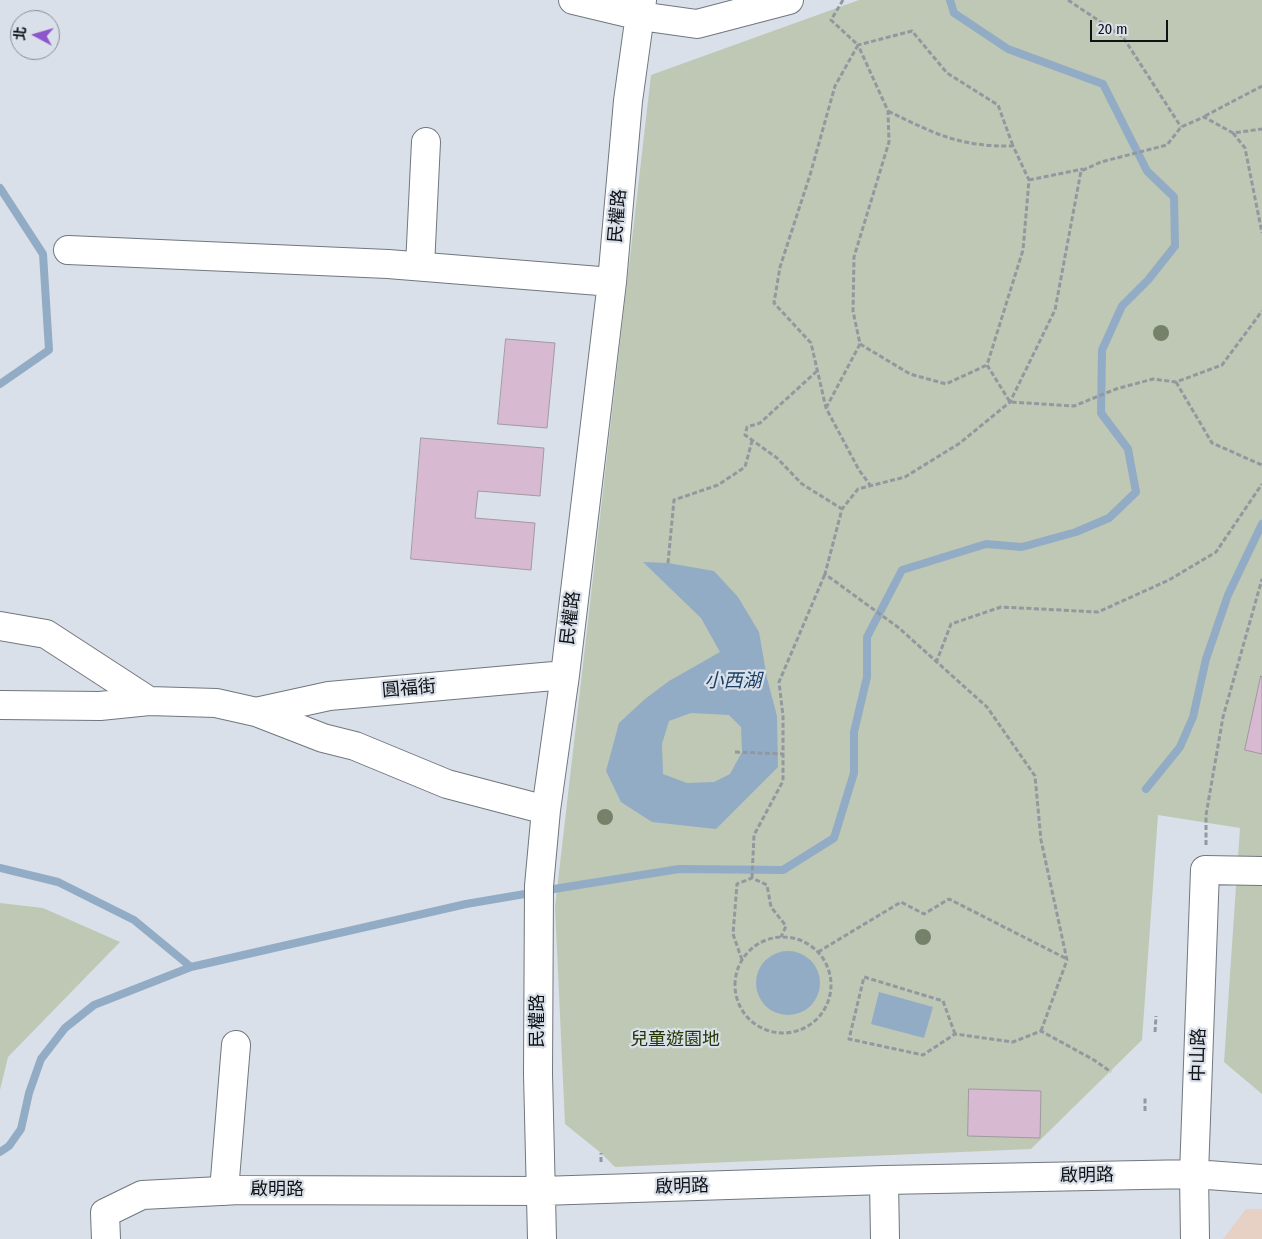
<!DOCTYPE html>
<meta charset="utf-8">
<style>
body{margin:0}
#map{position:relative;width:1262px;height:1239px;overflow:hidden;background:#d9e0e9;font-family:"Fira Sans Condensed","Noto Sans TC",sans-serif}
canvas{display:block}
.north{position:absolute;left:10px;top:10px;width:50px;height:50px;box-sizing:border-box;background:#d9e0e9;border:1px solid #888e94;border-radius:50%;rotate:276deg;font-size:14px;font-weight:700;line-height:20px;text-align:center;color:#0f1215}
.north::after{content:'';display:block;margin:auto;width:18px;height:22px;background:#8e56cd;clip-path:polygon(50% 0,100% 100%,50% 72%,0 100%)}
.scale{position:absolute;left:1090px;top:20px;width:78px;height:22px;box-sizing:border-box;border:2px solid #0f1215;border-top:0;padding-left:6px;font-size:15px;line-height:18px;white-space:nowrap;color:#0f1215;-webkit-text-stroke:4px #d9e0e9;paint-order:stroke}
</style>
<div id="map">
<canvas width="1262" height="1239"></canvas>
<div class="north">北</div>
<div class="scale">20 m</div>
</div>
<script>
const g = document.querySelector('canvas').getContext('2d');
g.lineJoin = 'round';
function paint(path, color) {
  g.fillStyle = color;
  g.fill(path, 'evenodd');
}
function strokePath(path, color, width, dash) {
  g.strokeStyle = color;
  g.lineWidth = width;
  g.lineCap = dash ? 'butt' : 'round';
  g.setLineDash(dash || []);
  g.stroke(path);
}
function write(font, color, halo, rows, align = 'center') {
  g.font = font + ' "Fira Sans Condensed","Noto Sans TC",sans-serif';
  g.lineWidth = 4.5;
  g.setLineDash([]);
  g.textBaseline = 'middle';
  g.strokeStyle = halo;
  g.fillStyle = color;
  for (const [text, x, y, turn = 0] of rows) {
    g.save();
    g.translate(x, y);
    g.rotate((+turn || 0) * Math.PI / 180);
    g.textAlign = isNaN(turn) ? turn : align;
    if (halo) g.strokeText(text, 0, 0);
    g.fillText(text, 0, 0);
    g.restore();
  }
}
const education = new Path2D(`
 M1246,1209H1262V1239H1223Z`);
const green = new Path2D(`
 M859,0H1262V1094L1224,1062L1240,828L1158,815L1142,1040L1031,1149L615,1167L601,1153L565,1124L555,907L651,75Z
 M0,903L43,908L120,942L8,1057L0,1090Z`);
const water = new Path2D(`
 M643,562L668,563L714,571L738,597L759,632L767,678L777,716L778,767L716,829L652,822L621,802L606,771L619,723L645,699L669,681L720,652L701,618ZM691,713L729,715L741,727L742,752L730,774L714,782L687,783L663,774L662,744L669,721Z
 M756 983a32 32 0 1 1 64 0a32 32 0 1 1-64 0Z
 M879,992L933,1007L924,1038L871,1024Z`);
const stream = new Path2D(`
 M0,188L43,254L49,350L0,384
 M1146,789L1180,747L1193,717L1206,659L1228,595L1262,524
 M0,868L58,882L134,920L191,967
 M0,1152L9,1146L21,1129L29,1093L41,1059L65,1028L94,1005L191,967L466,904L560,888L679,869L783,870L834,838L854,773V732L867,677V637L902,570L986,544L1022,547L1076,532L1109,518L1136,492L1128,449L1101,413L1102,350L1122,306L1148,280L1175,246L1174,197L1147,171L1103,84L1008,49L954,13L950,0`);
const building = new Path2D(`
 M506,339L555,343L547,428L498,424Z
 M421,438L544,448L540,496L478,491L475,518L535,523L531,570L411,559Z
 M1261,676L1262,677V754L1245,750Z
 M969,1089L1041,1091L1040,1138L968,1136Z`);
const path = new Path2D(`
 M843,0L831,20L858,45L835,86L810,175L780,267L774,303L811,343L826,408L859,470L870,485
 M1068,0L1123,37L1181,127
 M888,111C935,134 960,147 1013,146L1029,180L1023,250L987,365L1010,402L1074,406L1116,389L1153,379L1176,382L1222,365L1262,311
 M1205,116L1262,86
 M1233,133L1245,148L1262,233
 M1029,180L1083,169
 M860,344L910,374L946,384L987,365
 M817,371L760,423L747,427L745,435L777,458L802,484L842,509
 M1176,382L1212,443L1262,465
 M826,408L860,344L853,311L854,257L889,142L888,111L858,45L912,31L947,73L998,105L1013,146
 M668,563L674,500L718,485L745,467L752,441
 M936,663L951,624L1001,607L1098,612L1169,580L1216,552L1262,484
 M735,752L783,754
 M1206,845V815L1223,717L1262,579
 M752,878L754,835L783,781V716L779,682L825,574
 M735 985a48 48 0 1 1 96 0a48 48 0 1 1-96 0Z
 M818,952L901,902L924,914L949,899L1067,959
 M742,960L733,934L737,884L752,878L767,885L771,907L786,926L781,937
 M1041,1031L1067,960L1041,840L1035,776L987,707L899,628L825,574L842,509L858,489L905,477L960,443L1010,402L1055,310L1081,171L1101,162L1167,145L1181,127L1204,117L1233,133L1262,129
 M1155,1032L1156,1016
 M955,1034L943,1001L864,977L849,1039L923,1055L955,1034L1013,1042L1041,1031L1094,1060L1111,1072
 M1145,1111V1097
 M601,1162V1153`);
const minor = new Path2D(`
 M573,0L640,16L697,24L789,0
 M68,250L388,264L612,282
 M420,266L426,142
 M0,626L46,634L149,701
 M0,705L100,706L149,701L216,703L256,712L329,696L565,675
 M256,712L323,738L355,746L447,784L546,810
 M884,1180L885,1239
 M224,1191L236,1045
 M106,1239L105,1213L142,1195L240,1190L541,1191L884,1180L1194,1174L1262,1179
 M542,1239L538,1074L539,886L546,810L565,675L612,282L628,101L642,0
 M1195,1239L1194,1174L1205,870L1262,871`);
const trees = [
 [1161,333],
 [605,817],
 [923,937]
];
const streetNames = [
 ["民權路",618,216,-85],
 ["民權路",571,618,-83],
 ["圓福街",409,689,-5],
 ["民權路",538,1021,-90],
 ["中山路",1199,1055,-89],
 ["啟明路",1087,1176,-1],
 ["啟明路",682,1187,-2],
 ["啟明路",277,1190]
];
const parkNames = [
 ["兒童遊園地",675,1040]
];
const waterNames = [
 ["小西湖",733,682]
];
paint(education, '#e7d0c4');
paint(green, '#bfc8b4');
paint(water, '#93acc6');
strokePath(stream, '#93acc6', 8);
paint(building, '#d7b9d1');
strokePath(building, '#a299a0', 1);
strokePath(minor, '#70777e', 30);
strokePath(path, '#92989f', 3, [5, 2.5]);
strokePath(minor, '#fff', 28);
g.fillStyle = '#758269';
for (const [x, y] of trees) {
  g.beginPath();
  g.arc(x, y, 8, 0, 2 * Math.PI);
  g.fill();
}
write('18px', '#0f1215', '#d9e0e9', streetNames);
write('18px', '#243500', '#d9e0e9', parkNames);
write('italic 19px', '#193f64', '#d9e0e9', waterNames);
</script>
